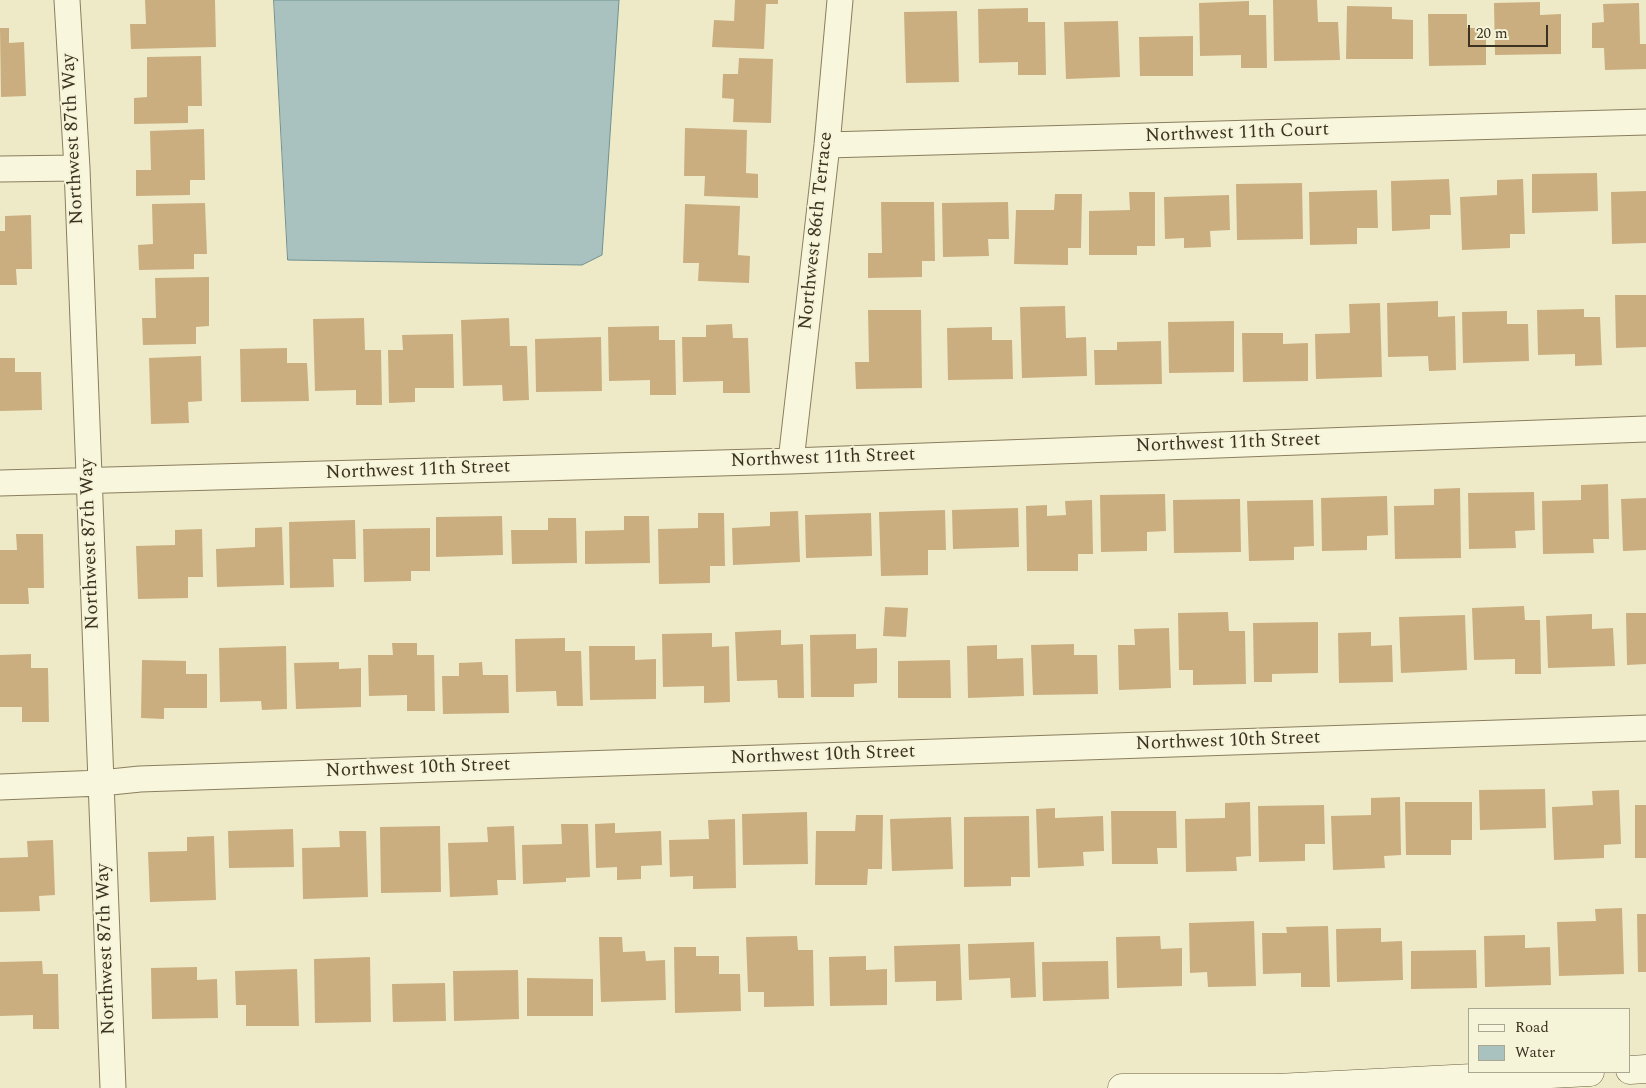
<!DOCTYPE html>
<style>
body{margin:0}
#map{position:relative;width:1646px;height:1088px;overflow:hidden;background:#eeeac8;font-family:Spectral,serif}
canvas{display:block}
.legend{position:absolute;left:1468px;top:1008px;width:162px;height:65px;box-sizing:border-box;background:#f5f3d8;border:1px solid #aba68f;margin:0;padding:6px 9px;list-style:none;font-size:15px;color:#3b3221}
.legend li{display:flex;align-items:center;gap:10px;height:25px}
.legend b{width:25px;border:1px solid #aba68f}
.scale{position:absolute;left:1468px;top:25px;width:80px;height:22px;box-sizing:border-box;border:2px solid #3b3221;border-top:0;padding-left:6px;font-size:15px;line-height:18px;white-space:nowrap;color:#3b3221;-webkit-text-stroke:4px #f5f3d8;paint-order:stroke}
</style>
<div id="map">
<canvas width="1646" height="1088"></canvas>
<ul class="legend">
<li><b style="height:6px;background:#f8f6dc"></b>Road</li>
<li><b style="height:14px;background:#a9c2c0"></b>Water</li>
</ul>
<div class="scale">20 m</div>
</div>
<script>
const g = document.querySelector('canvas').getContext('2d');
g.lineJoin = 'round';
function paint(path, color) {
  g.fillStyle = color;
  g.fill(path, 'evenodd');
}
function strokePath(path, color, width, dash) {
  g.strokeStyle = color;
  g.lineWidth = width;
  g.lineCap = dash ? 'butt' : 'round';
  g.setLineDash(dash || []);
  g.stroke(path);
}
function write(font, color, halo, rows, align = 'center') {
  g.font = font + ' Spectral,serif';
  g.lineWidth = 4;
  g.setLineDash([]);
  g.textBaseline = 'middle';
  g.strokeStyle = halo;
  g.fillStyle = color;
  for (const [text, x, y, turn = 0] of rows) {
    g.save();
    g.translate(x, y);
    g.rotate((+turn || 0) * Math.PI / 180);
    g.textAlign = isNaN(turn) ? turn : align;
    if (halo) g.strokeText(text, 0, 0);
    g.fillText(text, 0, 0);
    g.restore();
  }
}
const water = new Path2D(`
 M274,0H619L602,255L582,265L288,260Z`);
const building = new Path2D(`
 M145,0H215L216,47L131,49L130,24H146Z
 M735,0H778V4H766L764,49L712,47L714,20L734,21Z
 M1273,0H1317L1318,22H1338L1340,60L1274,61Z
 M1249,1V15H1266L1267,68H1241V55L1200,56L1199,3Z
 M1540,2V15L1561,14V54L1495,55L1494,3Z
 M1639,3L1640,44H1646V69L1605,70L1604,48H1592V23L1604,22L1603,4Z
 M1347,6L1392,7V19L1413,20V59H1346Z
 M1028,8V22H1045L1046,75H1018V62L979,63L978,9Z
 M957,11L959,82L906,83L904,12Z
 M1428,14H1467V28H1486V65L1429,66Z
 M1118,21L1120,77L1066,79L1064,22Z
 M0,28H9V43L24,42L26,96L1,97Z
 M1193,36V76H1140L1139,37Z
 M201,56L202,106H188V123L134,124V98L147,97V57Z
 M739,58L773,59L771,123L733,122L734,99L722,98L723,74H738Z
 M685,128L747,130L746,173L758,174V198L704,196L705,176H684Z
 M204,129L205,180H190V195L136,196V170H151L150,131Z
 M1597,173L1598,211L1532,213V174Z
 M1449,179L1451,215H1430V229L1392,231L1391,181Z
 M1523,179L1525,234H1510V248L1462,250L1460,197L1497,195V180Z
 M1302,183L1303,239L1237,240L1236,184Z
 M1377,190L1378,228H1357V244L1310,245L1309,192Z
 M1646,191V243L1612,244L1611,192Z
 M1129,192H1155V246H1137V255H1089V211L1130,210Z
 M1055,194H1082L1081,248H1068V265L1014,264L1016,210H1054Z
 M1229,195L1230,230L1210,231L1211,247L1184,248V238L1165,239L1164,197Z
 M881,202H934L935,261H922V277L868,278V253H882Z
 M1008,202L1009,239H988L989,256L943,257L942,203Z
 M205,203L207,254H194V269L139,270L138,245L153,244L152,204Z
 M685,204L740,206L738,255L750,256L749,283L698,281L699,263H683Z
 M31,215L32,269H16L17,285H0V231H5V216Z
 M209,277V326L196,327V344L143,345L142,318H156L155,278Z
 M1615,295H1646V347L1616,348Z
 M1438,301V317L1455,316L1456,370L1429,371L1428,356L1388,357L1387,303Z
 M1380,303L1382,377L1316,379L1315,334L1350,333L1349,304Z
 M1065,306L1066,338L1086,337L1087,376L1022,378L1020,307Z
 M1584,309V317H1600L1602,365L1575,366V354L1538,355L1537,310Z
 M868,310H921L922,388L856,389L855,362H869Z
 M1507,311V324H1528L1529,361L1463,363L1462,312Z
 M364,318L365,350H381L382,405H356V390L315,391L313,319Z
 M509,318L510,346H527L529,400L503,401L502,385L463,386L461,320Z
 M1234,321V372L1169,373L1168,322Z
 M732,324L733,338H748L750,393H723V381L683,382L682,337H706V325Z
 M659,326V340H675L676,395H650V380L609,381L608,327Z
 M992,327V340H1012L1013,379L948,380L947,328Z
 M1242,333H1283V344L1308,343V381L1243,382Z
 M453,334L454,388H415V402L389,403L388,350H403L402,335Z
 M601,337L602,391L536,392L535,339Z
 M1161,341L1162,384L1095,385L1094,350H1117V342Z
 M287,348V363H307L309,401L241,402L240,349Z
 M201,356L202,401L188,402L189,423L151,424L149,358Z
 M0,358H15V372H41L42,410L0,411Z
 M1608,484L1609,539H1593L1594,553L1543,554L1542,501L1581,500V485Z
 M1460,488L1461,558L1395,559L1394,506L1434,505V489Z
 M1534,492L1535,530L1515,531L1516,548L1469,549L1468,493Z
 M1165,494L1166,531L1147,532V551L1101,552L1100,495Z
 M1387,496L1388,535L1367,536V550L1322,551L1321,498Z
 M1646,498V550L1623,551L1621,499Z
 M1240,499L1241,552L1174,553L1173,500Z
 M1092,500L1093,554H1078V571H1027L1026,506L1047,505V516L1066,515L1065,501Z
 M1313,500L1314,546L1294,547V560L1249,561L1247,501Z
 M1018,508L1019,547L953,549L952,510Z
 M945,510L946,550H928V575L881,576L879,512Z
 M798,511L800,562L733,565L732,528L770,526V512Z
 M698,513H724L725,566H710V583L659,584L658,529L698,528Z
 M871,513L872,556L806,558L805,515Z
 M502,516L503,555L436,557V517Z
 M624,516H649L650,563L585,564V531L624,530Z
 M548,518H576L577,563L512,564L511,530H548Z
 M355,520L356,559H333L334,587L290,588L289,522Z
 M282,527L284,585L217,587L216,549L255,547V528Z
 M430,528V571H411V581L364,582L363,529Z
 M202,529L203,577H188V598L138,599L136,546L175,545V530Z
 M16,534H43L44,588H28L29,604H0V550H17Z
 M1524,606L1525,620H1540L1541,674H1515V659L1474,660L1472,608Z
 M885,607L908,608L906,637L883,636Z
 M1228,612L1229,631H1245L1246,684L1193,685V670H1179L1178,613Z
 M1626,613H1646V664L1627,665Z
 M1592,614V629L1613,628L1615,666L1548,668L1546,616Z
 M1465,615L1467,670L1401,673L1399,617Z
 M1318,622V673L1272,674V682H1254L1253,623Z
 M1169,628L1171,688L1119,690L1118,645H1135L1134,629Z
 M781,630V645L803,644L804,698H778L777,680L737,681L735,632Z
 M1371,632V646L1392,645L1393,682L1339,683L1338,633Z
 M712,633V647L729,646L730,702L704,703V686L663,687L662,634Z
 M856,634V649L877,648V683L854,684V697H811L810,635Z
 M565,638V651H581L583,706H557L556,691L516,692L515,639Z
 M392,643H417V655H434L435,711H407V695L369,696L368,655H393Z
 M1074,644V655H1097L1098,694L1033,695L1031,645Z
 M997,645V659L1023,658L1024,696L968,698L967,646Z
 M286,646L287,709L262,710L261,701L220,702L219,648Z
 M589,646H635V660L656,659V699L590,700Z
 M31,654V668H48L49,722H22V707H0V655Z
 M142,660L186,661V674H207V708H164V719L141,718Z
 M950,660L951,698H898V661Z
 M339,662V669L361,668V707L296,709L294,663Z
 M482,662L483,675H508L509,713L443,714L442,676H459V663Z
 M1545,789L1546,828L1480,830L1479,790Z
 M1619,790L1621,844L1604,845V858L1554,860L1552,807L1593,805L1592,791Z
 M1400,797L1401,855L1384,856L1385,868L1333,870L1331,816L1371,815V798Z
 M1250,802L1251,856L1236,857L1237,871L1186,872L1185,819L1225,818V803Z
 M1405,802H1472V840H1451V855H1406Z
 M1324,805L1325,844H1305V861L1259,862L1258,806Z
 M1635,805H1646V858H1635Z
 M1055,808V818L1103,816L1104,851L1083,852L1084,866L1038,868L1036,809Z
 M1111,811H1176L1177,848H1157L1158,864H1112Z
 M807,812L808,864L743,865L742,814Z
 M856,815H883L882,869H868L867,885H815L816,831H855Z
 M1029,816L1030,877H1011V886L964,887V817Z
 M951,817L953,869L892,871L890,819Z
 M735,819L736,888L693,889V876L670,877L669,840L709,839L708,820Z
 M615,823V833L661,831L662,865L641,866V879L617,880V867L596,868L595,824Z
 M561,824H588L590,877L566,878V882L523,884L522,845L562,844Z
 M440,826L441,892L381,893L380,827Z
 M514,826L516,880H497L498,895L450,897L448,843L488,842L487,827Z
 M293,829L294,867L229,868L228,831Z
 M339,831H366L368,897L303,899L302,848L340,847Z
 M214,836L216,900L150,902L148,852L187,851V837Z
 M53,840L55,895L39,896L40,911L0,912V858L28,857L27,841Z
 M1622,908L1624,974L1559,976L1557,922L1596,921L1595,909Z
 M1637,914H1646V972H1638Z
 M1254,921L1256,986L1208,987L1207,972L1190,973L1189,923Z
 M1328,926L1330,987H1301V973L1263,974L1262,933H1287L1286,927Z
 M1381,928V942L1402,941L1403,980L1337,982L1336,929Z
 M1525,935V948L1550,947L1551,985L1485,987L1484,936Z
 M797,936L798,950H813L814,1006L764,1007V992H748L746,937Z
 M1160,936L1161,949L1182,948V986L1117,988L1116,937Z
 M599,937H622L623,952L645,951L646,961L665,960L666,1000L601,1002Z
 M1034,942L1036,997L1011,998L1010,978L969,980L968,944Z
 M960,944L962,1000L936,1001V981L895,982L894,946Z
 M674,947H696V956H719V974H740L741,1011L675,1013Z
 M1476,950L1477,988L1411,989V951Z
 M866,956V970L887,969V1005L830,1006L829,957Z
 M370,957L371,1022L315,1023L314,959Z
 M42,961L43,974H58L59,1029H33V1015L0,1016V962Z
 M1108,961L1109,999L1043,1001L1042,962Z
 M197,967V980L217,979L218,1018L152,1019L151,968Z
 M297,969L299,1026H246V1005H236L235,971Z
 M518,970L519,1019L454,1021L453,971Z
 M527,978L593,979V1016H527Z
 M445,983L446,1021L393,1022L392,984Z`);
const street = new Path2D(`
 M67,0L77,168L113,1088
 M827,145L1646,122
 M0,169L77,168
 M791,461L827,145L840,0
 M0,483L791,461L1646,429
 M0,787L101,783L140,779L1646,728`);
const secondary = new Path2D(`
 M1630,1070L1646,1069
 M1122,1088H1277L1590,1072`);
const streetNames = [
 ["Northwest 11th Court",1237,134,-2],
 ["Northwest 87th Way",74,139,-93],
 ["Northwest 86th Terrace",817,231,-84],
 ["Northwest 11th Street",1228,444,-2],
 ["Northwest 11th Street",823,459,-2],
 ["Northwest 11th Street",418,471,-2],
 ["Northwest 87th Way",91,544,-92],
 ["Northwest 10th Street",1228,742,-2],
 ["Northwest 10th Street",823,756,-2],
 ["Northwest 10th Street",418,769,-2],
 ["Northwest 87th Way",107,949,-92]
];
paint(water, '#a9c2c0');
strokePath(water, '#70918f', 1);
paint(building, '#cbae7f');
strokePath(street, '#8a7e5d', 27);
strokePath(secondary, '#6c5f40', 29);
strokePath(street, '#f8f6dc', 25);
strokePath(secondary, '#f8f6dc', 28);
write('19px', '#3b3221', '#f5f3d8', streetNames);
</script>
